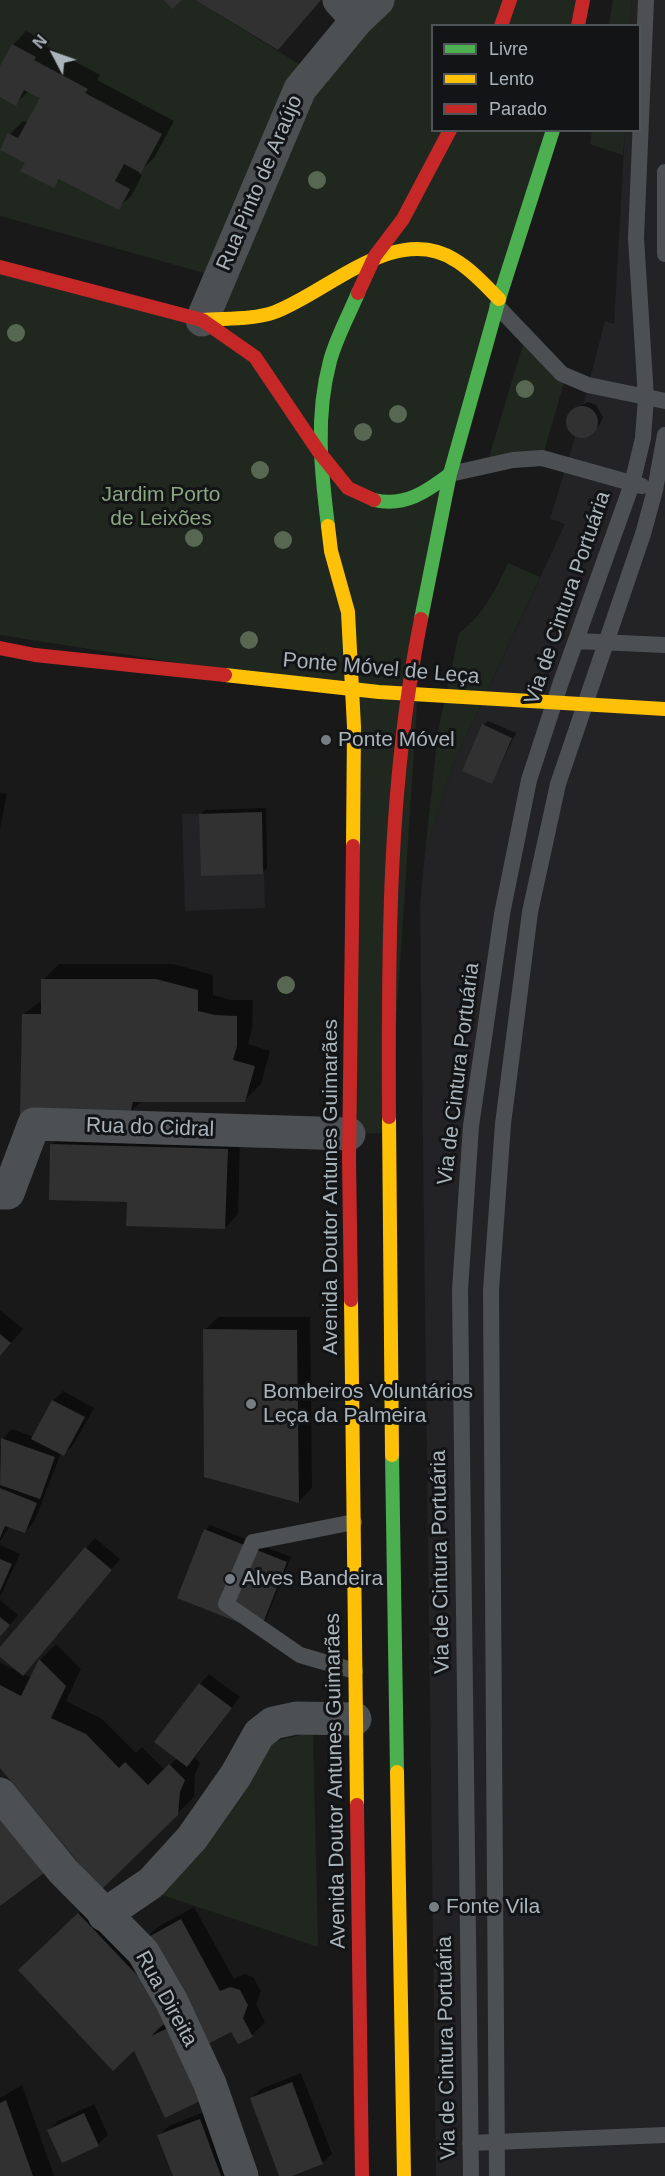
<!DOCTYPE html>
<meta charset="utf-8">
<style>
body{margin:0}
#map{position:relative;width:665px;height:2176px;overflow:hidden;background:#19191a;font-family:Arial,sans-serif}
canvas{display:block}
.legend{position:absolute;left:431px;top:24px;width:210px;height:108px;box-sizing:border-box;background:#131416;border:2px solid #4f5458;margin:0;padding:8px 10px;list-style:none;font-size:18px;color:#aab4bb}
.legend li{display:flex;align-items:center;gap:12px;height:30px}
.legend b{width:30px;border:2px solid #4f5458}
.north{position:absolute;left:24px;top:24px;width:60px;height:60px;-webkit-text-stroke:4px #131416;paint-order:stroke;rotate:311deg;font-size:16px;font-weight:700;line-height:24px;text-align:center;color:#aab4bb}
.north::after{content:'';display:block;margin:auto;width:21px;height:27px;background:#aab4bb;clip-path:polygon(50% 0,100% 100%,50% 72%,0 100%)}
</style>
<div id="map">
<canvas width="665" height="2176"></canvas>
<ul class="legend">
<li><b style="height:8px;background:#4caf50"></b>Livre</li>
<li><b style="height:8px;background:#ffc107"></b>Lento</li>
<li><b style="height:8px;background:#c62828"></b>Parado</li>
</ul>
<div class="north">N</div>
</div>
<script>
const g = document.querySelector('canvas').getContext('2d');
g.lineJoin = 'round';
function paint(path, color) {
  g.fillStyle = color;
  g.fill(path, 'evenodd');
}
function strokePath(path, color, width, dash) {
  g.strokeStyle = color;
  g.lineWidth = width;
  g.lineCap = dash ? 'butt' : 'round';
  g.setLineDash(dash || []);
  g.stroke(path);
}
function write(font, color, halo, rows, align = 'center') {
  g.font = font + ' Arial,sans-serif';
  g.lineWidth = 6;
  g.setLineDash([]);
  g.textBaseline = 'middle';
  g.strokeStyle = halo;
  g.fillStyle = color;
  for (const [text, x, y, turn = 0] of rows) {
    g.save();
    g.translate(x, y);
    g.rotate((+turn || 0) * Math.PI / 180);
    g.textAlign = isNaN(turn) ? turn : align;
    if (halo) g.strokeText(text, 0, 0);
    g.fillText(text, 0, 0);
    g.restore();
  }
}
const built = new Path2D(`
 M632,0H665V2176H436L420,906L425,853L453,765L565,524L550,519L575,437L605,321L614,324L625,131L640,130V26L630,25Z
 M262,812L265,908L185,911L182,814Z`);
const green = new Path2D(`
 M0,0H195L299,64L208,274L0,216Z
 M378,0H583L578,25L432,26V130L553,131L424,597L389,1133L349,1134L352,690L0,635V267L202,320L300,89Z
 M613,0H632L630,25H609Z
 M592,131H625L623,155L590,144Z
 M525,338L566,376L542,458L486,467Z
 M508,563L540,577L453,765L425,853L438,732L459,633C483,616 496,589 508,563Z
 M313,1732L318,1947L162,1895L272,1742Z`);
const shadow = new Path2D(`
 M26,31L48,43L46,46L100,75L97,80L174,121L154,158L138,173L142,175L132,195L118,208L61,178L53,187L27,163L10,134L23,121L28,123L42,98L29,91L15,104L0,96V69L13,45Z
 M588,402L596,405L603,417L599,426L586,437L571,433L568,424L574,410Z
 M488,721L516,733L492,782L484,725Z
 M0,793L7,794L0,828Z
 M266,808L267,868L263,872L201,815L205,810Z
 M59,964H173L213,975V995L231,1000H253L252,1029L248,1044L270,1051L261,1084L245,1100L142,1101L129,1113L23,1015L43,999V980Z
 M65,1131L240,1136L238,1214L225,1228L52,1144Z
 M0,1310L23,1329L0,1356Z
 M218,1317H310L312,1488L299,1501L205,1330Z
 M63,1391L94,1408L73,1445L64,1454L61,1453L34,1522L25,1532L10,1526L0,1541V1447L3,1439L12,1429L34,1437L53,1401Z
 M210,1525L291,1557L264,1625L206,1530Z
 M95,1538L120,1559L23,1674L32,1678L40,1660L56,1644L81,1669L66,1701L102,1719L136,1753L142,1747L165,1770L177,1758L200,1684L209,1674L240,1697L195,1758L200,1763L195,1774L194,1797L177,1814L0,1766V1663L17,1671L0,1655V1649Z
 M0,1545L20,1554L0,1597Z
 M0,1600L18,1615L0,1637Z
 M92,1901L144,1940L158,1927L194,1907L234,1979L244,1974L253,1977L261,1991L256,2004L265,2022L252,2035L180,2006L156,2029L178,2019L211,2090L135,2049L33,1957Z
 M301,2073L332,2154L322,2163L288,2176H281L252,2098L261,2089Z
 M22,2085L54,2176H0V2098Z
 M94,2104L108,2135L98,2144L63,2161L49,2130L58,2121Z
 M209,2110L234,2176H175L159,2135L169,2126Z`);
const building = new Path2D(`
 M164,0H182L172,9Z
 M195,0H321L278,50Z
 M12,44L36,57L34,60L88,89L85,93L162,134L141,173L124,164L115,181L130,189L119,210L59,179L54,188L20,171L25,163L0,150L8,133L18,138L40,98L24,90L16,106L0,97V66Z
 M566 422a16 16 0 1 1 32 0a16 16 0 1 1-32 0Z
 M482,724L512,738L492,784L462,771Z
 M262,812L263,874L201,876L199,814Z
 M41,979H156L198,990V1011L215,1015L237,1016V1046L233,1060L255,1066L245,1102H133L130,1115H20L22,1014H41Z
 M50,1144L228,1149L225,1229L126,1226L127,1202L49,1200Z
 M203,1329L297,1330L299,1503L204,1477Z
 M0,1334L11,1343L0,1356Z
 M52,1400L85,1417L64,1456L31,1439Z
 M1,1438L55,1457L40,1499L0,1485Z
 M0,1488L37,1503L25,1533L5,1526L0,1538Z
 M204,1529L287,1562L260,1631L177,1598Z
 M85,1547L112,1570L23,1676L0,1657V1647Z
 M0,1559L12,1564L0,1591Z
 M0,1617L10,1625L0,1637Z
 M39,1659L66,1686L51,1718L86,1734L119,1768L125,1762L148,1785L169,1764L185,1780L180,1792L178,1815L101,1890L0,1768V1685L21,1696Z
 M199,1683L232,1708L187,1767L154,1742Z
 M0,1819L48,1870L0,1906Z
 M78,1913L174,2014L151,2036L168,2028L202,2100L165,2118L134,2051L113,2071L18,1970Z
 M181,1919L220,1991L230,1987L240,1990L248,2005L243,2018L253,2037L238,2044L231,2032L200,2048L143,1940Z
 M292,2082L323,2164L292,2176H279L250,2098Z
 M6,2100L33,2176H0V2103Z
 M84,2113L99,2146L62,2163L47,2130Z
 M200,2119L221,2176H173L157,2135Z`);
const lane = new Path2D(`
 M665,172V254
 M497,306L562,374L588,385L665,401
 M450,474L513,460L542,458L642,486
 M576,641L665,645
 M354,1522L253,1542L226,1604L300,1655L355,1671
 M470,2143L665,2135
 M471,2176L460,1290L471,1126L502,914L529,780L561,682L632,484L643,438L646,398L636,238L646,0
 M497,2176L491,1290L503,1124L530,912L558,784L643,534L655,490L665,435`);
const street = new Path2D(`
 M339,0L357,20
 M202,320L300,89L357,20L378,0
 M0,1193H8L34,1124L349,1134
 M0,1794L63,1871L143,1952L172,2002L210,2084L242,2176
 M104,1915L151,1883L192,1838L236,1775L259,1734L273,1723L296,1718L355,1719`);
const fast = new Path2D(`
 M374,500C405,507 426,492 450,474
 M328,526C321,470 315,417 330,361C336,338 349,315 358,293
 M421,619L450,474L499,299L553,130
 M392,1455L397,1772`);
const slow = new Path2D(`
 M202,320C226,318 252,320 275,312C328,292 396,222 455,260C472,270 485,285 499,299
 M328,526L331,551L348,612L354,727L353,846
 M225,675L379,692L665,709
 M389,1117L392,1455
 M351,1300L357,1805
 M397,1772L404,2176`);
const jam = new Path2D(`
 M501,26L510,0
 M578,26L583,0
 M0,267L202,320L255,357L319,452L348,488L374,500
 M358,293L375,256L403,219L450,130
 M0,648L35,655L225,675
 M389,1117C388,951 388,783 421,619
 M351,1300L349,1159L353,846
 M357,1805L362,2176`);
const trees = [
 [317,180],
 [16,333],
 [525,389],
 [398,414],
 [363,432],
 [260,470],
 [194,538],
 [283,540],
 [249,640],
 [286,985]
];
const markers = [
 [326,740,6,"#777e83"],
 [251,1404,6,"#777e83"],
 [230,1579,6,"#777e83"],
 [434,1907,6,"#777e83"]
];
const streetNames = [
 ["Rua Pinto de Araújo",260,183,-67],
 ["Via de Cintura Portuária",568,598,-71],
 ["Ponte Móvel de Leça",381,669,5],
 ["Via de Cintura Portuária",459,1074,-83],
 ["Rua do Cidral",150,1128,2],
 ["Avenida Doutor Antunes Guimarães",331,1187,-90],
 ["Via de Cintura Portuária",441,1562,-91],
 ["Avenida Doutor Antunes Guimarães",336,1781,-91],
 ["Rua Direita",166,1999,61],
 ["Via de Cintura Portuária",447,2048,-91]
];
const parkNames = [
 ["Jardim Porto",161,495],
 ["de Leixões",161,519]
];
const poiNames = [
 ["Ponte Móvel",338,740],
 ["Bombeiros Voluntários",263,1392],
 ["Leça da Palmeira",263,1416],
 ["Alves Bandeira",242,1579],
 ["Fonte Vila",446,1907]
];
paint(built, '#232326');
paint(green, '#20271f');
paint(shadow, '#0007');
paint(building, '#313132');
strokePath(lane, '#4d5053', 16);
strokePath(street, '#4d5053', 33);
strokePath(fast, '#4caf50', 14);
strokePath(slow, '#ffc107', 14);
strokePath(jam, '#c62828', 14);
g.fillStyle = '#576752';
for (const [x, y] of trees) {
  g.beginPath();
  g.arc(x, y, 9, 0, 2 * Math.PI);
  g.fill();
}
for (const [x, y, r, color] of markers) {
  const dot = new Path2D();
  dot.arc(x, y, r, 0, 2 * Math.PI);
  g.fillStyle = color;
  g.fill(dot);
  strokePath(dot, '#131416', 2);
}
write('21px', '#aab4bb', '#131416', streetNames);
write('21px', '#8aa780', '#131416', parkNames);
write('21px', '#aab4bb', '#131416', poiNames, 'left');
</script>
